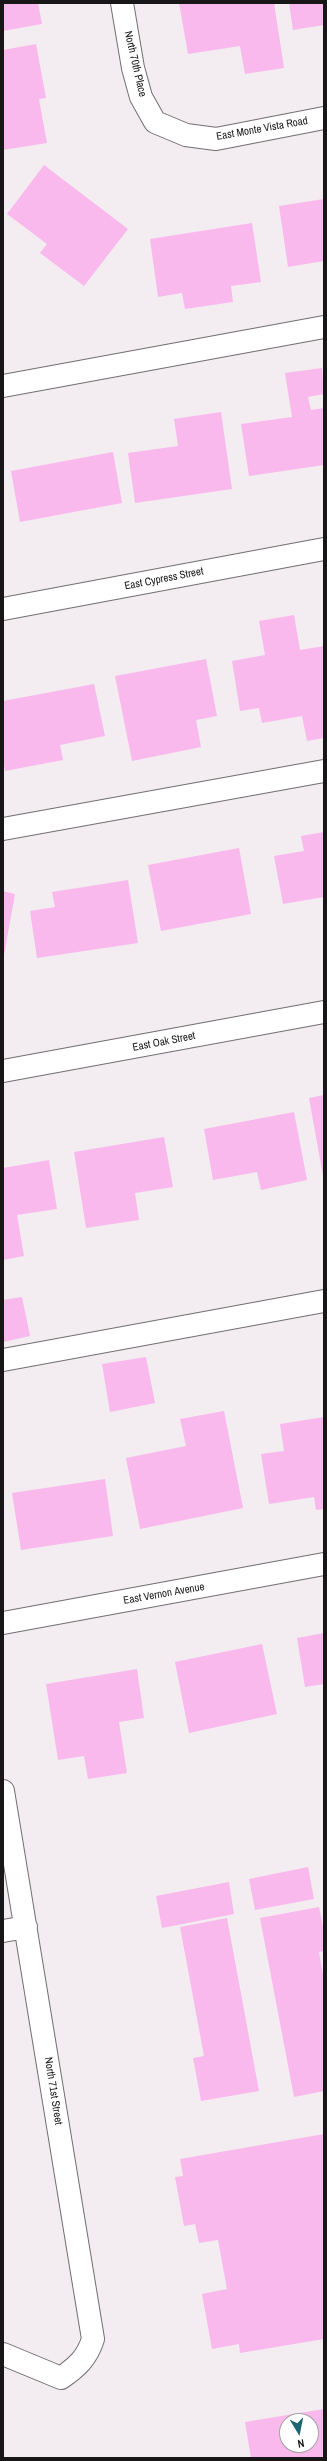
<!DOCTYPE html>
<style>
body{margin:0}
#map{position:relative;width:327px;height:2461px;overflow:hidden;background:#f3ecf1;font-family:"Archivo Narrow",sans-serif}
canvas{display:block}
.frame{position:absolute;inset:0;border:4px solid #191618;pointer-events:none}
.north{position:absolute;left:279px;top:2413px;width:40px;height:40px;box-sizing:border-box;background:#fff;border:1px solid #a3a2a3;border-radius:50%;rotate:170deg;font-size:11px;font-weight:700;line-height:16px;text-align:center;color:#191618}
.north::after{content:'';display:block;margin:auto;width:14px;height:18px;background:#1c6671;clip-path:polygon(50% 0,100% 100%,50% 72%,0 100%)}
</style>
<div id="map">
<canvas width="327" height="2461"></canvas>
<div class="frame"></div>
<div class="north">N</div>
</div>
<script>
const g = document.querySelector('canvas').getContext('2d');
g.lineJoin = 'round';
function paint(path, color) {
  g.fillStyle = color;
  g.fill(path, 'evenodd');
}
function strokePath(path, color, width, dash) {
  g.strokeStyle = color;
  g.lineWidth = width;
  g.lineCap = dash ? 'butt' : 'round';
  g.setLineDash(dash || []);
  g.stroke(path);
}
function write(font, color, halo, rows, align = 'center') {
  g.font = font + ' "Archivo Narrow",sans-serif';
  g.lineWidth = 4;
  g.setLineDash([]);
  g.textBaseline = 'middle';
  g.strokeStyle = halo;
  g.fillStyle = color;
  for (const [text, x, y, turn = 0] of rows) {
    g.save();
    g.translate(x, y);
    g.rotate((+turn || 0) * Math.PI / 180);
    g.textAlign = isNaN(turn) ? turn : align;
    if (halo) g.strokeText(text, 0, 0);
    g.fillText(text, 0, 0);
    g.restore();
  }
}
const building = new Path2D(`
 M3,3H38L42,24L3,31Z
 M179,3H274L284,68L245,74L240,46L188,54Z
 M289,3H324V25L293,30Z
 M36,44L46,98L39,99L47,143L3,150V50Z
 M44,165L128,229L84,286L40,253L47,244L7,214Z
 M324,199V261L288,267L279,206Z
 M252,223L261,282L231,286L233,302L185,309L182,293L158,297L150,239Z
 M322,368L324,394L308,397L311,410L324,408V465L249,476L241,424L292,417L285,373Z
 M221,412L232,489L135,503L128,453L178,446L174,419Z
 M113,452L122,503L20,522L11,471Z
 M294,615L300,650L324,646V738L307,741L302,716L262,723L259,708L240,711L232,661L265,655L259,621Z
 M206,659L217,716L196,720L201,747L132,761L115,676Z
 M94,684L105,736L60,745L63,760L5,771L3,759V701Z
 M324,832V897L283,904L274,856L304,851L301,836Z
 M239,848L251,914L161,931L148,865Z
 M128,880L138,943L37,958L30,911L55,907L52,892Z
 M3,891L15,894L4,955H3Z
 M324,1095V1176H323L309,1098Z
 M294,1112L307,1180L261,1190L257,1172L213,1180L204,1129Z
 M164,1137L173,1187L135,1193L139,1220L86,1228L74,1152Z
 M49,1160L57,1209L17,1215L24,1256L3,1260V1168Z
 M22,1297L30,1336L3,1342V1300Z
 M146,1357L155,1403L110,1412L102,1364Z
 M224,1411L243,1508L140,1529L126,1458L186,1446L180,1419Z
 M324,1417V1509L316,1510L314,1497L269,1504L261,1454L284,1451L280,1424Z
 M105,1479L113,1536L21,1550L12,1493Z
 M324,1633V1684L305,1687L297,1638Z
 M262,1644L277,1714L189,1733L175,1662Z
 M137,1669L144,1718L119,1722L127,1773L88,1779L84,1756L58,1760L46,1684Z
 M308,1867L314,1899L255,1910L249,1879Z
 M229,1882L234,1914L162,1928L156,1896Z
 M319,1907L324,1932V1951L319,1952L324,1980V2091L294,2097L260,1918Z
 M227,1918L259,2091L201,2101L193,2058L204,2056L180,1927Z
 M324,2134V2339L240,2353L239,2344L212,2349L202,2294L227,2289L218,2240L199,2243L195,2224L184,2226L175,2177L183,2176L180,2159Z
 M324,2409V2458H251L245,2422ZM287,2421H311V2445H287Z`);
const minor = new Path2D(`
 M122,3L133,68L141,97L155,122L186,135L216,139L324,118
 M3,386L324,327
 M3,609L324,549
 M3,829L324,771
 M3,1071L324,1012
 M3,1360L324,1301
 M3,1623L324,1564
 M3,1791L93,2339C87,2358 77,2367 61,2378L3,2354
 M3,1931L26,1927`);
const streetNames = [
 ["North 70th Place",135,64,77],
 ["East Monte Vista Road",262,129,-10],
 ["East Cypress Street",164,579,-11],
 ["East Oak Street",164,1042,-11],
 ["East Vernon Avenue",164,1594,-10],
 ["North 71st Street",53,2091,81]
];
paint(building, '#f9b9ed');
strokePath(minor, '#746e73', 24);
strokePath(minor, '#fff', 22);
write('11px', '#191618', '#fff', streetNames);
</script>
